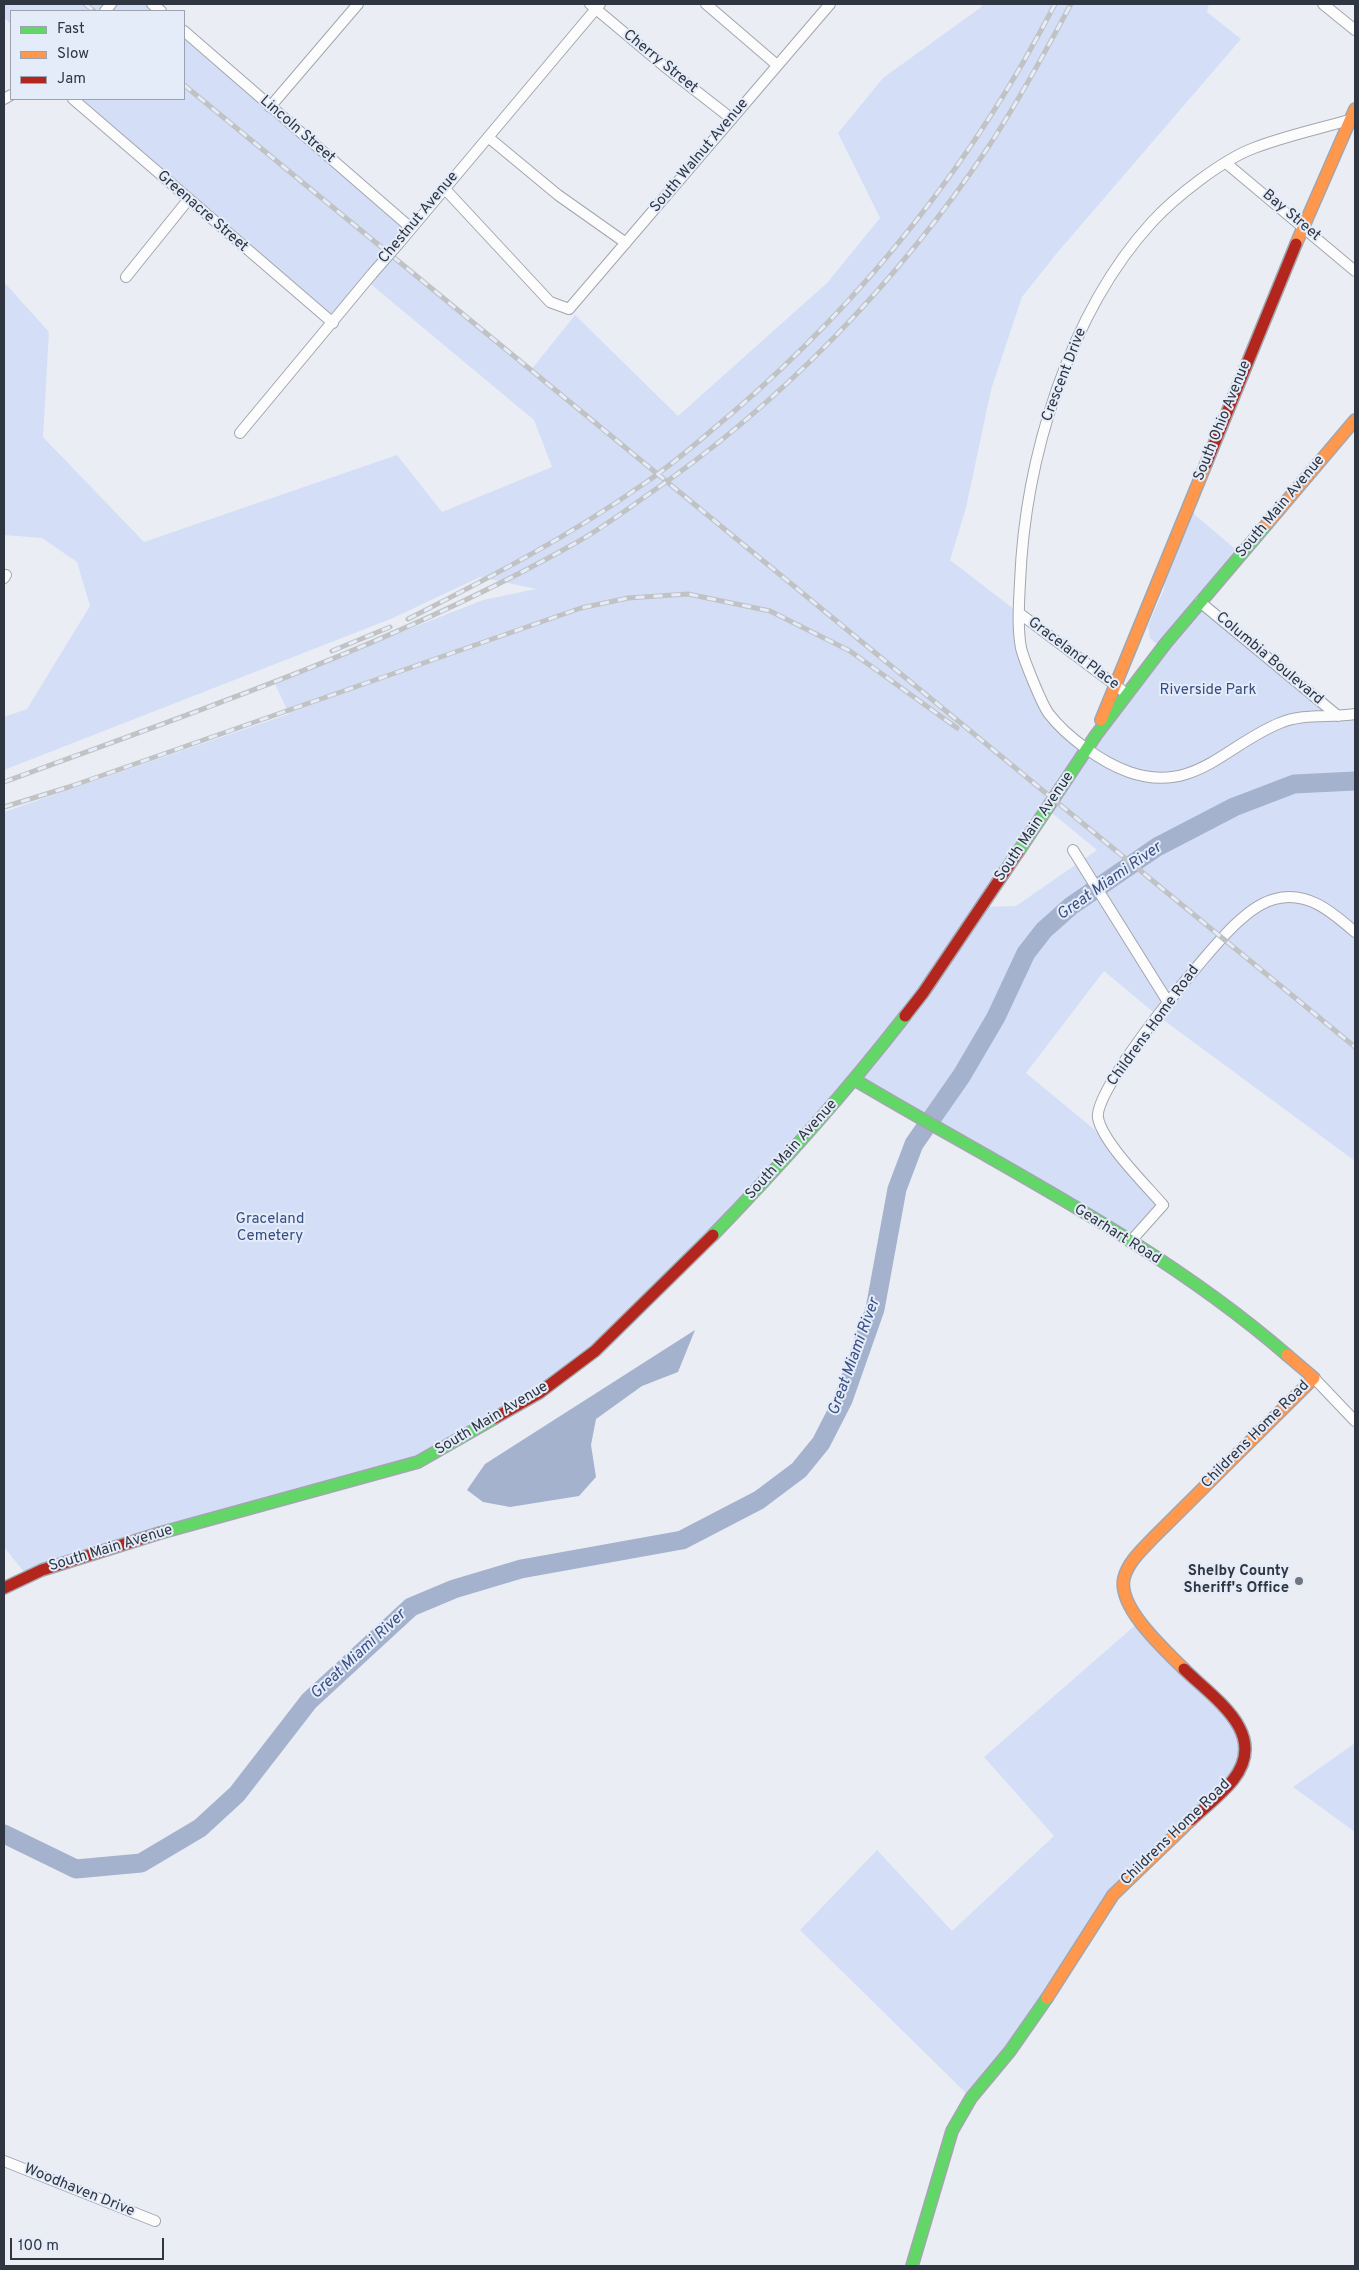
<!DOCTYPE html>
<style>
body{margin:0}
#map{position:relative;width:1359px;height:2270px;overflow:hidden;background:#eaedf4;font-family:Overpass,sans-serif}
canvas{display:block}
.frame{position:absolute;inset:0;border:5px solid #2f3642;pointer-events:none}
.legend{position:absolute;left:10px;top:10px;width:175px;height:90px;box-sizing:border-box;background:#e5ecf9;border:1px solid #9ca3b0;margin:0;padding:6px 9px;list-style:none;font-size:15px;color:#2f3642}
.legend li{display:flex;align-items:center;gap:10px;height:25px}
.legend b{width:25px;border:1px solid #9ca3b0}
.scale{position:absolute;left:10px;top:2238px;width:154px;height:22px;box-sizing:border-box;border:2px solid #2f3642;border-top:0;padding-left:6px;font-size:15px;line-height:18px;white-space:nowrap;color:#2f3642;-webkit-text-stroke:4px #e5ecf9;paint-order:stroke}
</style>
<div id="map">
<canvas width="1359" height="2270"></canvas>
<div class="frame"></div>
<ul class="legend">
<li><b style="height:6px;background:#63d668"></b>Fast</li>
<li><b style="height:6px;background:#ff974d"></b>Slow</li>
<li><b style="height:6px;background:#b3261e"></b>Jam</li>
</ul>
<div class="scale">100 m</div>
</div>
<script>
const g = document.querySelector('canvas').getContext('2d');
g.lineJoin = 'round';
function paint(path, color) {
  g.fillStyle = color;
  g.fill(path, 'evenodd');
}
function strokePath(path, color, width, dash) {
  g.strokeStyle = color;
  g.lineWidth = width;
  g.lineCap = dash ? 'butt' : 'round';
  g.setLineDash(dash || []);
  g.stroke(path);
}
function write(font, color, halo, rows, align = 'center') {
  g.font = font + ' Overpass,sans-serif';
  g.lineWidth = 4;
  g.setLineDash([]);
  g.textBaseline = 'middle';
  g.strokeStyle = halo;
  g.fillStyle = color;
  for (const [text, x, y, turn = 0] of rows) {
    g.save();
    g.translate(x, y);
    g.rotate((+turn || 0) * Math.PI / 180);
    g.textAlign = isNaN(turn) ? turn : align;
    if (halo) g.strokeText(text, 0, 0);
    g.fillText(text, 0, 0);
    g.restore();
  }
}
const green = new Path2D(`
 M4,4H152L161,11H11V24L4,18Z
 M983,4H1209L1207,12L1241,39L1057,253L1022,297L991,390L966,508L950,560L1019,613L1021,648L1048,713L1086,749L1165,643H1155L1150,638L1148,626L1164,589L1165,564L1187,508L1241,554L1200,602L1338,716L1355,714V1161L1158,1016L1104,971L1026,1073L1095,1130L1106,1146L1154,1199L1158,1208L1130,1242L855,1080L595,1351L418,1462L28,1577L4,1547V812L289,714L274,682L483,600L536,589L480,577L393,618L4,770V717L27,709L90,606L77,562L42,538L4,535V282L49,332L43,437L144,542L397,455L442,512L552,467L534,420L367,281L333,323L73,99H184V31L411,228L390,254L531,370L575,315L678,416L827,283L880,218L838,133L883,78L980,8ZM1047,809L1097,850L1016,906L982,907Z
 M1139,1622L1240,1726L1242,1765L1113,1895L971,2098L800,1930L877,1850L952,1931L1054,1836L984,1757Z
 M1355,1743V1832L1293,1787Z`);
const water = new Path2D(`
 M695,1330L678,1372L642,1386L596,1419L591,1445L596,1477L579,1496L510,1507L483,1502L467,1490L485,1464Z`);
const river = new Path2D(`
 M4,1834L76,1869L141,1863L200,1828L237,1794L309,1701L411,1607L454,1589L521,1569L682,1540L759,1500L799,1470L821,1443L843,1400L875,1309L897,1189L914,1144L962,1075L996,1017L1026,953L1044,930L1071,906L1157,847L1234,807L1294,784L1355,781`);
const street = new Path2D(`
 M152,4L161,11
 M590,4L664,66L732,119
 M706,4L777,65
 M1323,4L1355,30
 M105,11L111,4
 M184,31L411,228
 M4,99L11,95
 M73,99L333,323
 M270,107L358,4
 M1349,120C1318,129 1285,136 1254,148C1222,160 1175,197 1152,222C1068,314 1025,460 1020,582C1019,603 1017,627 1021,648C1024,660 1042,705 1049,714C1067,737 1101,762 1129,772C1194,795 1227,744 1280,723C1304,713 1329,718 1355,714
 M488,137L558,195L626,243
 M1226,163L1355,271
 M444,188L550,302L569,309L830,4
 M400,242L600,4
 M126,277L188,200
 M240,433L372,274
 M4,578L6,575
 M1200,602L1338,716
 M1019,613L1127,694
 M1073,850L1168,1002
 M1130,1242L1163,1205C1146,1185 1103,1143 1098,1118C1093,1088 1213,943 1240,920C1250,911 1262,902 1275,899C1308,890 1333,913 1355,932
 M1314,1378L1355,1421
 M4,2161L155,2221`);
const fast = new Path2D(`
 M1018,852L1096,735L1166,643L1267,524
 M855,1080C1001,1167 1158,1243 1287,1355
 M713,1235C781,1165 845,1093 905,1016
 M160,1533L418,1462L495,1418
 M912,2266L952,2131L971,2098L1010,2051L1047,1998`);
const slow = new Path2D(`
 M1296,244L1355,109
 M1267,524L1355,420
 M1101,720L1206,464
 M1184,1669C1165,1650 1117,1607 1124,1578C1128,1562 1142,1550 1153,1538L1314,1378L1287,1355
 M1047,1998L1113,1895L1191,1820`);
const jam = new Path2D(`
 M1206,464L1296,244
 M905,1016L923,993L1018,852
 M495,1418L539,1393L595,1351L713,1235
 M4,1588L42,1570L160,1533
 M1184,1669C1213,1698 1270,1733 1233,1780C1221,1795 1205,1807 1191,1820`);
const rail = new Path2D(`
 M85,4L94,11
 M184,85L1355,1047
 M408,619C489,578 568,537 642,485C674,464 702,438 731,414C865,299 974,161 1055,4
 M332,651L390,627
 M4,782C196,711 392,646 572,545C598,531 622,513 646,496C781,404 898,282 989,146C1019,100 1045,52 1071,4
 M4,807L69,787L581,608L628,598L688,594L770,611L850,651L957,728`);
const streetBridge = new Path2D(`
 M372,274L400,242`);
const markers = [
 [1299,1581,5,"#707680"]
];
const streetNames = [
 ["Cherry Street",660,62,39],
 ["Lincoln Street",297,130,41],
 ["South Walnut Avenue",700,156,-50],
 ["Greenacre Street",202,212,41],
 ["Bay Street",1291,216,40],
 ["Chestnut Avenue",419,218,-50],
 ["Crescent Drive",1065,375,-69],
 ["South Ohio Avenue",1223,421,-68],
 ["South Main Avenue",1281,507,-50],
 ["Graceland Place",1073,654,37],
 ["Columbia Boulevard",1269,659,40],
 ["South Main Avenue",1035,827,-56],
 ["Childrens Home Road",1154,1026,-54],
 ["South Main Avenue",792,1150,-48],
 ["Gearhart Road",1117,1235,32],
 ["South Main Avenue",492,1419,-31],
 ["Childrens Home Road",1256,1435,-45],
 ["South Main Avenue",111,1549,-17],
 ["Childrens Home Road",1176,1833,-44],
 ["Woodhaven Drive",79,2191,22]
];
const parkNames = [
 ["Riverside Park",1208,691],
 ["Graceland",270,1220],
 ["Cemetery",270,1237]
];
const poiNames = [
 ["Shelby County",1289,1572],
 ["Sheriff's Office",1289,1589]
];
const waterNames = [
 ["Great Miami River",1110,882,-35],
 ["Great Miami River",855,1357,-70],
 ["Great Miami River",359,1655,-43]
];
paint(green, '#d4dff7');
paint(water, '#a4b2ce');
strokePath(river, '#a4b2ce', 19);
strokePath(street, '#a2a6ae', 12);
strokePath(fast, '#a2a6ae', 14);
strokePath(slow, '#a2a6ae', 14);
strokePath(jam, '#a2a6ae', 14);
strokePath(street, '#fcfcfd', 10);
strokePath(fast, '#63d668', 11);
strokePath(slow, '#ff974d', 11);
strokePath(jam, '#b3261e', 11);
strokePath(rail, '#c0c2c4', 5);
strokePath(rail, '#e5ecf9', 3, [9]);
strokePath(streetBridge, '#a2a6ae', 12, []);
strokePath(streetBridge, '#fcfcfd', 10);
for (const [x, y, r, color] of markers) {
  const dot = new Path2D();
  dot.arc(x, y, r, 0, 2 * Math.PI);
  g.fillStyle = color;
  g.fill(dot);
  strokePath(dot, '#e5ecf9', 2);
}
write('15px', '#2f3642', '#e5ecf9', streetNames);
write('15px', '#374e81', '#e5ecf9', parkNames);
write('bold 15px', '#2f3642', '#e5ecf9', poiNames, 'right');
write('italic 16px', '#3a5084', '#e5ecf9', waterNames);
</script>
